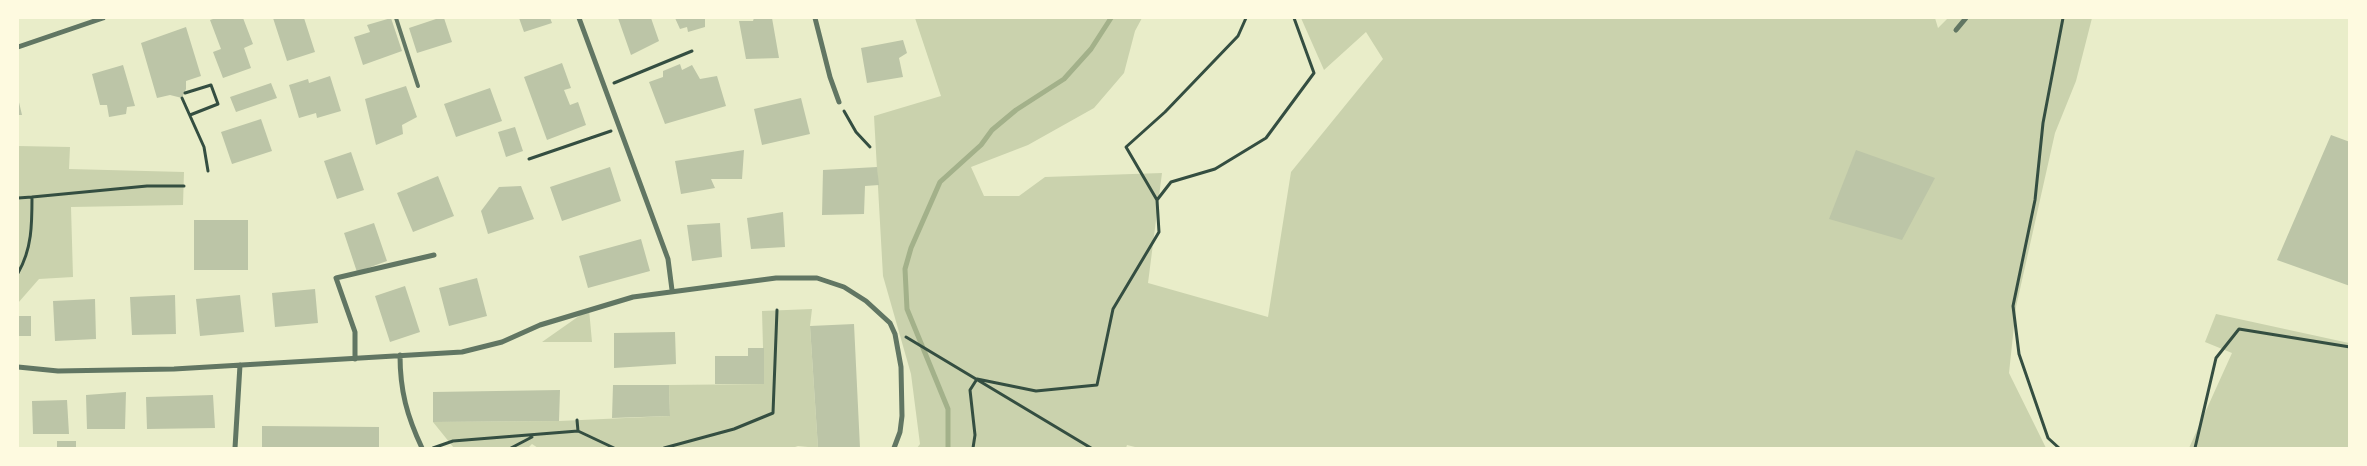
<!DOCTYPE html>
<style>
body{margin:0}
#map{position:relative;width:2367px;height:466px;overflow:hidden;background:#e9edc9;font-family:"Work Sans",sans-serif}
canvas{display:block}
.frame{position:absolute;inset:0;border:19px solid #fefae0;pointer-events:none}
</style>
<div id="map">
<canvas width="2367" height="466"></canvas>
<div class="frame"></div>
</div>
<script>
const g = document.querySelector('canvas').getContext('2d');
g.lineJoin = 'round';
function paint(path, color) {
  g.fillStyle = color;
  g.fill(path, 'evenodd');
}
function strokePath(path, color, width, dash) {
  g.strokeStyle = color;
  g.lineWidth = width;
  g.lineCap = dash ? 'butt' : 'round';
  g.setLineDash(dash || []);
  g.stroke(path);
}
const green = new Path2D(`
 M915,18H1142L1135,31L1124,73L1094,108L1028,145L971,167L984,196H1019L1045,177L1162,173L1148,283L1268,317L1291,172L1383,59L1366,32L1324,70L1301,18H1935L1938,28L1948,18H2092L2076,81L2055,133L2016,307L2009,373L2046,448H1139L1127,445L1126,448H917L920,444L911,374L883,276L874,116L941,96Z
 M18,146L70,147L69,169L184,172L183,205L71,207L73,277L39,279L18,303Z
 M589,309L592,342H542Z
 M812,309L810,326L818,448L798,446L792,448H538L532,444L528,448H454L433,422L559,421L670,416L669,385L764,384L762,311Z
 M2216,314L2349,343V448H2189L2232,353L2205,342Z`);
const stream = new Path2D(`
 M948,448V409L907,309L905,269L911,248L940,182L981,145L992,130L1016,110L1064,79L1091,49L1111,18`);
const building = new Path2D(`
 M216,18H243L253,44L244,48L251,68L223,78L213,52L221,49L210,20Z
 M273,18H304L315,52L287,61Z
 M391,18L402,51L363,65L354,37L370,32L367,25Z
 M439,18H444L452,42L417,53L409,28Z
 M519,18H550L552,23L524,32Z
 M618,18H651L659,41L631,55Z
 M675,18L705,19V27L688,32L687,27L680,29Z
 M754,18H772L779,58L746,59L739,21H753Z
 M186,27L201,76L186,81V89L182,98L170,95L157,98L141,43Z
 M903,40L907,53L899,58L903,77L867,83L861,48Z
 M562,63L571,88L564,90L570,105L578,102L586,125L547,140L524,77Z
 M680,64L682,70L692,65L700,79L717,76L726,106L665,124L649,82L663,77V71Z
 M123,65L135,106L127,107L126,114L109,117L107,105H100L92,74Z
 M330,76L341,111L317,118L316,113L299,118L289,85L308,79L309,83Z
 M271,83L277,98L236,112L230,97Z
 M406,86L417,117L402,125L403,134L376,145L365,99Z
 M490,88L502,121L456,137L444,104Z
 M18,98L22,115H18Z
 M801,98L810,134L762,145L754,109Z
 M261,119L272,151L232,164L221,132Z
 M515,127L523,151L506,157L498,132Z
 M2331,135L2350,142V286L2277,260Z
 M744,150L742,179H711L715,188L681,194L675,161Z
 M1856,150L1935,178L1902,240L1829,219Z
 M351,152L364,190L337,199L324,161Z
 M610,167L621,201L562,221L550,187Z
 M877,167L879,185L865,186L864,214L822,215L823,170Z
 M438,176L454,216L413,232L397,193Z
 M521,186L534,219L488,234L481,211L499,187Z
 M783,212L785,247L751,249L747,218Z
 M194,220H248V270H194Z
 M374,223L387,261L357,272L344,233Z
 M720,223L722,257L692,261L687,225Z
 M641,239L650,271L588,288L579,256Z
 M477,278L487,316L449,326L439,288Z
 M405,286L420,332L390,342L375,296Z
 M315,289L318,323L275,327L272,293Z
 M175,295L176,334L132,335L130,297Z
 M240,295L244,332L200,336L196,299Z
 M95,299L96,339L55,341L53,301Z
 M18,316H31V336H18Z
 M854,324L860,448H818L810,326Z
 M675,332L676,364L614,368V333Z
 M748,348H764V384H715V356H748Z
 M613,385H669L670,416L612,418Z
 M560,390L559,421L433,422V392Z
 M126,392L125,429H87L86,395Z
 M213,395L215,428L147,429L146,397Z
 M67,400L69,434H33L32,401Z
 M262,426L379,427V448H262Z
 M57,441H76V448H57Z`);
const path = new Path2D(`
 M614,83L692,51
 M185,93L211,85L218,104L190,115
 M182,98L204,147L208,171
 M844,111L856,132L870,147
 M529,159L611,131
 M18,198L32,197
 M1157,200L1171,182L1215,169L1266,138L1314,73L1294,18
 M18,273C32,249 32,224 32,197L147,186H184
 M906,337L1091,448
 M577,420L578,431
 M433,448L453,441L578,431L614,448
 M511,448L532,437
 M664,448L734,429L773,413L777,310
 M973,448L975,435L970,390L977,379L1036,391L1097,385L1113,309L1159,232L1157,200L1126,147L1165,112L1238,36L1246,18
 M2059,448L2048,438L2019,354L2013,306L2035,200L2043,123L2063,18
 M2195,448L2216,358L2239,329L2350,347`);
const service = new Path2D(`
 M396,18L418,86`);
const minor = new Path2D(`
 M579,18L668,259L672,290
 M815,18L830,77L839,102
 M1956,30L1966,18
 M18,47L103,18
 M400,355C400,391 407,416 422,448
 M355,359V332L336,278L434,255
 M18,367L58,371L174,369L462,352L502,342L540,325L633,297L776,278H817L844,287L866,301L890,323L895,334L901,367L902,416L900,432L894,448
 M235,448L240,365`);
paint(green, '#cad2ad');
strokePath(stream, '#a3b18a', 5);
paint(building, '#bcc5a7');
strokePath(path, '#344e41', 3);
strokePath(service, '#617663', 4);
strokePath(minor, '#617663', 5);
</script>
